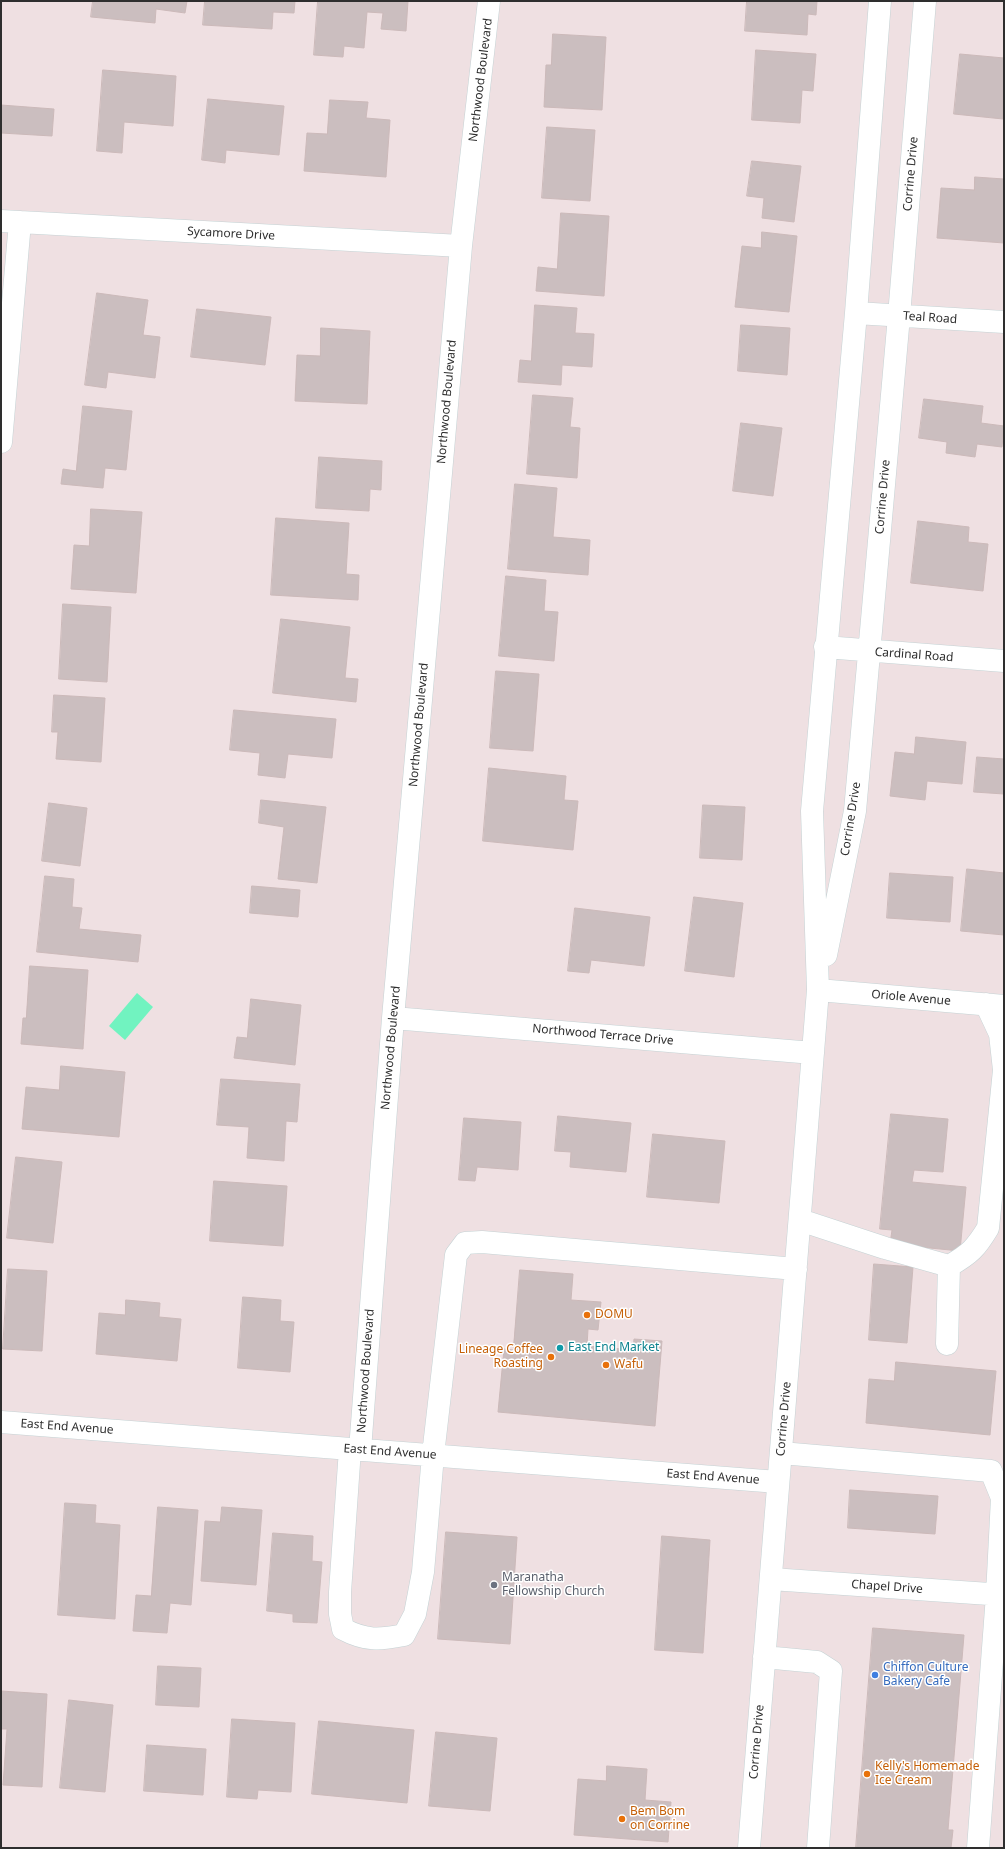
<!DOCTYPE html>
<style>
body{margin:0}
#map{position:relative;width:1005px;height:1849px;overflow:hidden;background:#efe0e2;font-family:"Noto Sans",sans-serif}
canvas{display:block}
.frame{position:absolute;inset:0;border:2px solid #2e2e2e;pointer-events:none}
</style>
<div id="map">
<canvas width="1005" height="1849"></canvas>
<div class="frame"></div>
</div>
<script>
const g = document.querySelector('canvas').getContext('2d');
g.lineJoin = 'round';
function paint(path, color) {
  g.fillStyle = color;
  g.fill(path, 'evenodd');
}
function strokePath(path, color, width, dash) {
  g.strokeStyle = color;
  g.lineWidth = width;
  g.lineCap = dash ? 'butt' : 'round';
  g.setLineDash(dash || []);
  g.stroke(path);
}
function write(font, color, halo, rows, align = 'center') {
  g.font = font + ' "Noto Sans",sans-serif';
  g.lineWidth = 3;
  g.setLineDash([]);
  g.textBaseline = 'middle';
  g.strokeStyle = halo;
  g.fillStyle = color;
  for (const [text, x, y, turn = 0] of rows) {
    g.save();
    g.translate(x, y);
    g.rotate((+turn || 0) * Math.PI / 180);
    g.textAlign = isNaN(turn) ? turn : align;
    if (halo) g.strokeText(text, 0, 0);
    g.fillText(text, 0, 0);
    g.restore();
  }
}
const water = new Path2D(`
 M137,993L153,1007L125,1040L109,1026Z`);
const building = new Path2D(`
 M93,1H187L185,13L156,9L155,23L91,17Z
 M205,1H295L294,13L273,12L272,29L203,25Z
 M318,1H408L406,31L381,29L383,13L367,12L364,48L344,46L343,57L314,55Z
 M747,1H817L816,15L808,14L807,35L745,31Z
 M553,34L606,37L602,110L544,107L546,65H551Z
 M756,50L816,54L813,91L802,90L800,123L752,120Z
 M960,54L1004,58L1003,119L954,114Z
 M103,70L176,76L173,126L124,122L122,153L97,151Z
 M208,99L284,106L279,155L226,150L225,163L202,160Z
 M330,100L368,102L366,118L390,120L386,177L304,171L307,133L327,134Z
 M1,105L54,109L52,136L1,133Z
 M547,127L595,130L590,201L542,198Z
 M752,161L801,166L794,222L762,218L764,198L747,196Z
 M975,177L1004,179V243L937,238L941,188L974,190Z
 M561,213L609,216L604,296L536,291L538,267L557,269Z
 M762,232L797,236L789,312L735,307L742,246L761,248Z
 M97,293L148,300L143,335L160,337L155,378L108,372L106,388L85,385Z
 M535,305L577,308L575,333L594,334L592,367L562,365L561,385L518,382L520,360L531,361Z
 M197,309L271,317L265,365L191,357Z
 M741,325L790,328L787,375L738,371Z
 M321,328L370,331L367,404L295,401L297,355L320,356Z
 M533,395L573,398L570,427L580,428L577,478L527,474Z
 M924,399L983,406L981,423L1004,426L1002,447L977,444L975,457L946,453L947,442L919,438Z
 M83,406L132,411L126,470L105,468L103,488L61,484L63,469L76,471Z
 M741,423L782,428L773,496L733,491Z
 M319,457L382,461L381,490L370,489L369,511L316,508Z
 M515,484L557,488L553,537L590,540L588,575L508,569Z
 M91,509L142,512L136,593L71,589L74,545L89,546Z
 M276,518L349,523L346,574L359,575L358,600L271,595Z
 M918,521L969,527L968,542L988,544L983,591L911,583Z
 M506,576L546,580L544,611L558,612L554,661L499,656Z
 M63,604L111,607L107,682L59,679Z
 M281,619L350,627L345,678L358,679L356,702L273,693Z
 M496,671L539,674L533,751L490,748Z
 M54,695L105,698L101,762L56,759L58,732H52Z
 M234,710L336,719L332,758L288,754L285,778L258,775L260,753L230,750Z
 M916,737L966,742L962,784L927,781L925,800L890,796L895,752L914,754Z
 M977,757L1004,759V794L974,792Z
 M489,768L566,776L564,800L578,801L573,850L483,841Z
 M261,800L326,807L317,883L278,879L284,827L259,823Z
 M49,803L87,808L80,866L42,861Z
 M703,805L745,807L742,860L700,858Z
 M967,869L1004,873V935L961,931Z
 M890,873L953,877L950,922L887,918Z
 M45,876L74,879L72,907L82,908L79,929L141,935L138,962L37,952Z
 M252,886L300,890L298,917L250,913Z
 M694,897L743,903L734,977L685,971Z
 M575,908L650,917L644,966L591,960L589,973L568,971Z
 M30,966L88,970L83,1049L21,1044L23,1018H26Z
 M251,999L301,1005L295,1065L234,1058L237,1037L247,1038Z
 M61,1066L125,1072L119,1137L22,1129L26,1087L59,1090Z
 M221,1079L300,1084L297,1122L286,1121L284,1161L247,1158L249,1127L217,1125Z
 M891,1114L948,1119L943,1172L914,1170L912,1182L966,1187L960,1251L890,1244L892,1230L880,1229Z
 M558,1116L631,1123L626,1172L570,1167L571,1152L555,1151Z
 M464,1118L521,1122L518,1170L477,1167L475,1181L459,1180Z
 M653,1134L725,1141L719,1203L647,1197Z
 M16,1157L62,1162L53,1243L7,1238Z
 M214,1181L287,1186L283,1246L210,1241Z
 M874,1264L913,1267L907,1343L869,1340Z
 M8,1269L47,1271L42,1351L3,1349Z
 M520,1270L573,1274L571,1300L601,1302L598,1330L588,1329L587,1346L633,1350L634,1339L662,1341L655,1426L498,1412L504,1349L513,1350Z
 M243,1297L281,1300L280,1321L294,1322L290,1372L238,1368Z
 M126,1300L160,1303L159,1317L181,1319L177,1361L96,1354L99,1313L125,1315Z
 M896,1362L996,1371L990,1435L866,1423L869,1379L894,1381Z
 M850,1490L938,1496L935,1534L848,1528Z
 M65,1503L96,1505L95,1523L120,1525L115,1619L58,1615Z
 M158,1507L198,1510L191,1605L170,1603L167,1633L133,1631L136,1595L151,1596Z
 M222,1507L262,1510L256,1585L201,1581L205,1521L220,1522Z
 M446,1532L517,1537L510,1644L438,1639Z
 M273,1533L313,1536L312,1561L322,1562L317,1623L293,1622V1614L267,1611Z
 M662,1536L710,1540L703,1653L655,1650Z
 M873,1628L964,1635L948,1830H953L951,1848H856Z
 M158,1666L201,1668L199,1707L156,1705Z
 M1,1691L47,1694L42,1787L3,1785L7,1729H1Z
 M69,1700L113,1705L105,1792L60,1788Z
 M232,1719L295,1723L291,1792L258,1790L257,1799L227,1797Z
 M319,1721L414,1730L407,1803L312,1794Z
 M436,1732L497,1738L490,1811L429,1806Z
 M147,1745L206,1749L203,1795L144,1791Z
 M607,1766L647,1769L645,1800L671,1802L668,1842L574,1835L578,1779L606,1781Z`);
const minor = new Path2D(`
 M1,221L461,246
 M856,313L1004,322
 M1,442L20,222
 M825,647L1004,661
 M826,955L855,811L899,316L925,1
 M818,990L1004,1006
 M393,1018L813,1053
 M800,1220L885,1248L949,1266L947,1344
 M949,1266C970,1254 976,1248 988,1228L1004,1070L1000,1034L986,1004
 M1,1422L778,1482
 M350,1449L340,1592V1614L343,1629C366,1641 379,1640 404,1635L415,1614L423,1572L433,1455L456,1255L465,1243L482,1242L796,1269
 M360,1450L393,1018L461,246L489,1
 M781,1453L991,1471L1002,1498L997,1595L978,1848
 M771,1579L1004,1595
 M764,1657L817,1662L831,1671L818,1848
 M749,1848L818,990L812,811L856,313L880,1`);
const markers = [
 [587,1315,4,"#e8710a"],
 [560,1348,4,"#0f9aa8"],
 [551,1357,4,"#e8710a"],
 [606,1365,4,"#e8710a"],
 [494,1585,4,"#6b7280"],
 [875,1675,4,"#3f7fe0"],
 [867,1774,4,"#e8710a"],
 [622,1819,4,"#e8710a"]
];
const streetNames = [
 ["Northwood Boulevard",481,80,-83],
 ["Corrine Drive",911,174,-85],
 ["Sycamore Drive",231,234,3],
 ["Teal Road",930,318,4],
 ["Northwood Boulevard",447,402,-85],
 ["Corrine Drive",883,497,-85],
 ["Cardinal Road",914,655,4],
 ["Northwood Boulevard",419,725,-85],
 ["Corrine Drive",851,819,-81],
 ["Oriole Avenue",911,998,5],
 ["Northwood Terrace Drive",603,1035,5],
 ["Northwood Boulevard",391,1048,-85],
 ["Northwood Boulevard",366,1371,-86],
 ["Corrine Drive",784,1419,-85],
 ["East End Avenue",67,1427,4],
 ["East End Avenue",390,1452,4],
 ["East End Avenue",713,1477,4],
 ["Chapel Drive",887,1587,4],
 ["Corrine Drive",757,1742,-85]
];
const foodNames = [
 ["DOMU",595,1315],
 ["Lineage Coffee",543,1350,"right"],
 ["Roasting",543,1364,"right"],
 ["Wafu",614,1365],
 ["Kelly's Homemade",875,1767],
 ["Ice Cream",875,1781],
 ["Bem Bom",630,1812],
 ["on Corrine",630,1826]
];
const cultureNames = [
 ["East End Market",568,1348]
];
const worshipNames = [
 ["Maranatha",502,1578],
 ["Fellowship Church",502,1592]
];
const shopNames = [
 ["Chiffon Culture",883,1668],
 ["Bakery Cafe",883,1682]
];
paint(water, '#71f3c0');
paint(building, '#cbbebf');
strokePath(building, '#cbb9b9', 1);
strokePath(minor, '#c4d2d4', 23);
strokePath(minor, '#fff', 22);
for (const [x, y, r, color] of markers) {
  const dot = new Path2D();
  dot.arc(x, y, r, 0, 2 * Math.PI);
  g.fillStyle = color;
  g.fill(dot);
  strokePath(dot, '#fff', 1.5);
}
write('12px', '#2e2e2e', '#fff', streetNames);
write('12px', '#c56008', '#fff', foodNames, 'left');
write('12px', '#0d838f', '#fff', cultureNames, 'left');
write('12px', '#5b616d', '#fff', worshipNames, 'left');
write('12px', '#366cbe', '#fff', shopNames, 'left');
</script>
